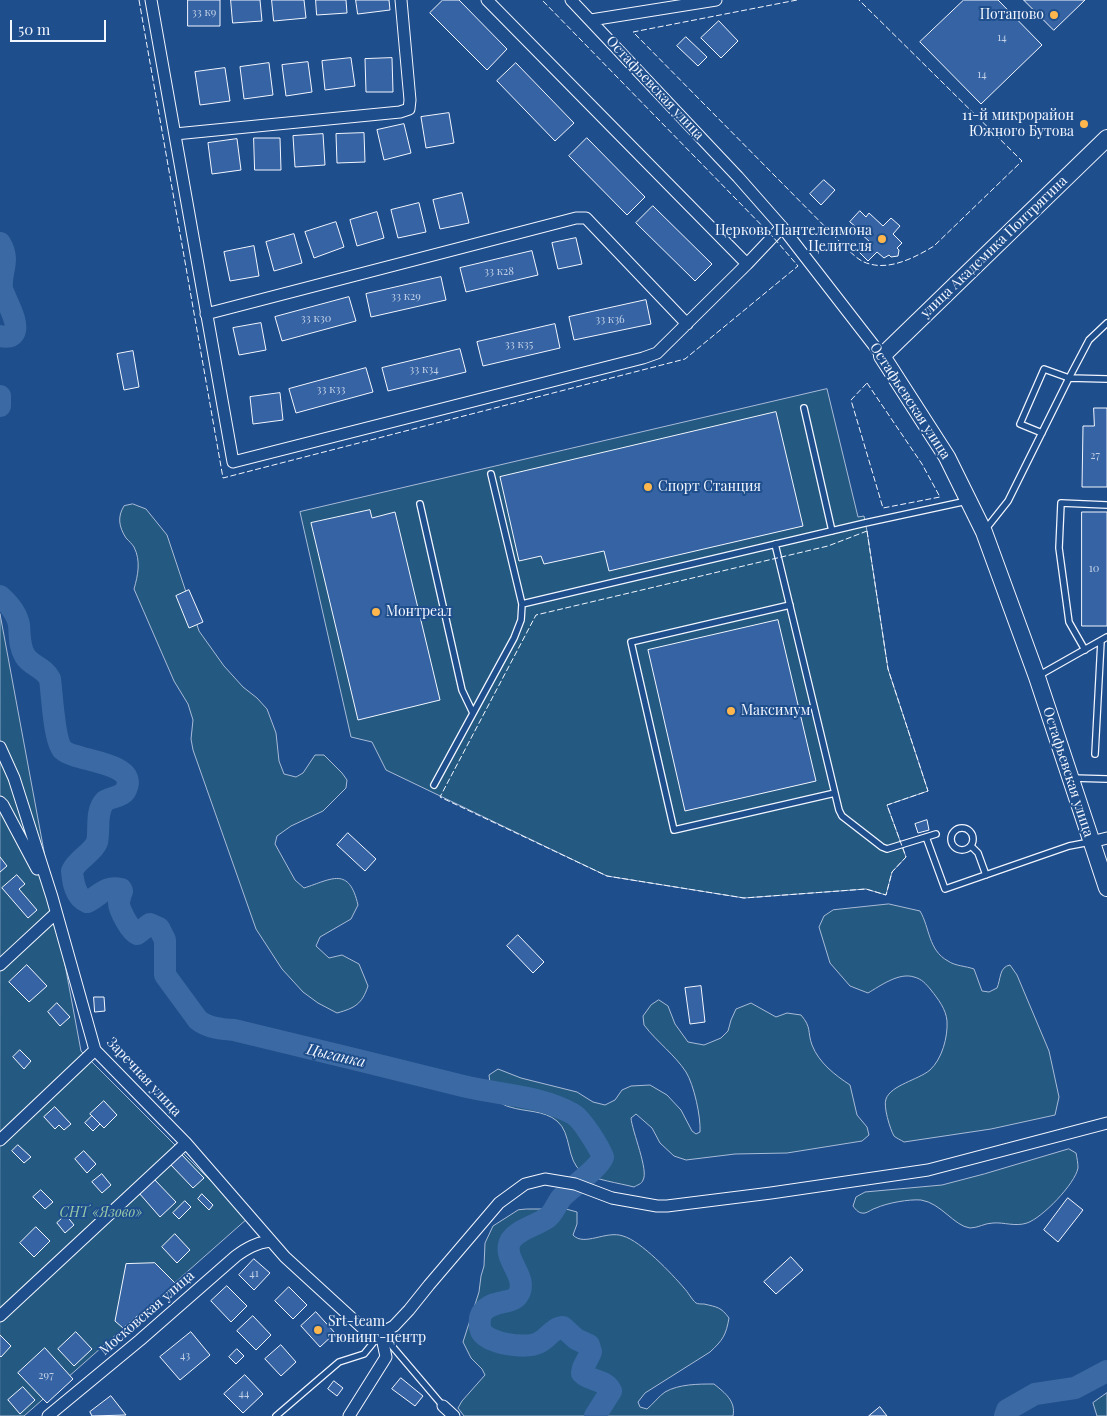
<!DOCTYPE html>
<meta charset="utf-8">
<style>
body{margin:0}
#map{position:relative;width:1107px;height:1416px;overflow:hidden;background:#1f4e8c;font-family:"Playfair Display",serif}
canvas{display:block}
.scale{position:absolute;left:10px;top:20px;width:96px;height:22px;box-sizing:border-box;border:2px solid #f2f6ff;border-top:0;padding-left:6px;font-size:15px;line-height:18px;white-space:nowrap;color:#f2f6ff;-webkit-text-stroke:4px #1f4e8c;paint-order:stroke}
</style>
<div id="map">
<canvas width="1107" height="1416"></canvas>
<div class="scale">50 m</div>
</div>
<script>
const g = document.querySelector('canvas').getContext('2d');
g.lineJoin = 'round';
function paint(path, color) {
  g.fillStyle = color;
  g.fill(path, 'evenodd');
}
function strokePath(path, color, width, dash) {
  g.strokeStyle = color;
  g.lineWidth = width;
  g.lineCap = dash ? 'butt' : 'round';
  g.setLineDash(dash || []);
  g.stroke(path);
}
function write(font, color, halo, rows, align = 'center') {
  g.font = font + ' "Playfair Display",serif';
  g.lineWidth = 4;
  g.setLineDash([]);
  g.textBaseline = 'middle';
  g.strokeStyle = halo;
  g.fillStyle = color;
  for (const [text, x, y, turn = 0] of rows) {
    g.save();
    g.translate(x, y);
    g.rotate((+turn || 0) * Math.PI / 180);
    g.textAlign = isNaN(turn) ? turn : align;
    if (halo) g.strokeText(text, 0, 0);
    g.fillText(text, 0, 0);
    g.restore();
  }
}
const green = new Path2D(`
 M827,389L858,517L864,516L867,531L888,669L928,791L887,805L906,857L892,872L886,895L866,889L744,898L607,876L386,770L372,742L351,737L300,512Z
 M133,504L146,509L167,535L199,631L224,666L243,687L257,698L267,709L276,733L279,761L284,774L296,777L303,773L315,755H324L342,773L347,780L346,788L323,811L291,826L277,836L275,844L295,880L304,888C332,879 349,866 358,905L351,919L320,937L316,946L329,958L342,955L359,964L368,986C362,1004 355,1008 337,1013L318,1003L303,992L282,969L256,929L193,750L191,739L193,720L188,704L174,681L134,589C138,575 141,561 134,547C132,544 129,541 126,538C119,527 117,517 124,506Z
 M0,614L81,1051L248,1218L24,1416H0Z
 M889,904L920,911C930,928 928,950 948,961C955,966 966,966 974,969L982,991L989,992L997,988C1001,979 999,967 1010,965L1017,975L1049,1051L1059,1097L1055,1115L991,1129L904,1142C901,1140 896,1138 894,1136C890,1129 883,1106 886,1099C891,1085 918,1080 930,1070C942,1059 948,1037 947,1021C946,1009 938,999 931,990C926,984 922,979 914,977C899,972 880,986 868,993L850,986L830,963L819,927L824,916L833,910Z
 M659,1000L668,1006L675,1024L688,1042L704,1045L721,1038L728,1031L731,1020L736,1009L751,1003L776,1017L787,1013L801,1015C812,1028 807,1031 812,1045C819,1063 835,1075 850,1085L857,1115L867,1127L869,1135L862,1141L787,1153L735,1154L686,1160L674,1156L660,1143L652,1128L636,1114L631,1118C632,1131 649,1171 643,1180C642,1184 637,1185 634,1187C619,1183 595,1180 582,1172C566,1161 572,1133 557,1121C544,1110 525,1112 510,1107C505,1106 501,1103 496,1100L490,1083L489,1075L498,1069L521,1078L577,1092L593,1102L605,1105L615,1100L622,1090L631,1086L650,1085L667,1095L681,1110L692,1131L696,1134L700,1132C701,1117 694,1085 686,1072C675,1055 657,1042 644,1025L643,1016L651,1005Z
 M1069,1149L1076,1153C1077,1158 1078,1163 1078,1168C1075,1184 1042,1218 1027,1223C1015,1227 1004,1222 993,1223C985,1223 978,1228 970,1228C954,1226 941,1203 921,1200C909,1199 887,1203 876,1208C872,1209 869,1212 865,1213C859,1214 856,1210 853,1206L856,1197L865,1192L942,1185L984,1174Z
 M527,1209H566L577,1212V1224L573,1235C584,1247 606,1230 623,1236C641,1241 672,1274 684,1288C688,1292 692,1300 696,1303C697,1304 702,1304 704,1304C717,1307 721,1307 729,1318C726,1335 723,1340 710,1352L645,1393L638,1402L640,1407L647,1409C653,1404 659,1396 665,1392C679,1384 698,1384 714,1384C725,1393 736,1401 733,1416H464L458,1408L462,1401L485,1375L482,1369L471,1358L463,1342L479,1292L481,1276L484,1266L485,1243L493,1226L518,1210Z
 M1107,1393V1416H1097L1093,1403Z`);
const river = new Path2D(`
 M0,243C11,261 0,271 2,289C5,299 20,323 14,333C11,338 5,337 0,336
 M0,396V406
 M0,596C9,604 17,613 19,625C20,636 19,646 25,656C31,666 44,667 50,679C52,693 54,741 63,750C75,761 136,762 127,787C124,798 112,796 105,801C95,811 100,830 97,842C93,853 77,859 72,871C73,882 75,897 87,902C99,897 104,885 121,889L122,891C121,894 119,899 119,903C119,910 131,932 137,934L150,924L159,928L165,940V975L198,1020C208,1028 221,1029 234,1030C310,1048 387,1067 463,1086C500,1095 539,1095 573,1114C582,1119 599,1147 603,1157C599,1168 572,1187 562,1197C556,1204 554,1213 547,1218C535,1226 519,1229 511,1240C500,1258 530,1277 518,1295C512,1305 491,1299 482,1313C479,1318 479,1326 481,1331C488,1344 526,1349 538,1343C548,1339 552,1328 563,1327L576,1339L589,1345L591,1352L583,1368L582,1373C591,1382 606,1379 611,1391L595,1416
 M1005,1416L1007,1410L1035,1394L1075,1388L1107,1371`);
const building = new Path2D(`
 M188,0H220V26H188Z
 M231,0H260L262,21L233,23Z
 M272,0H304L306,18L274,21Z
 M316,0H346L347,13L317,15Z
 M356,0H389L390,10L358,14Z
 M443,0H459L507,49L487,70L430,13Z
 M964,0H998L1042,45L981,104L920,42Z
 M1024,0H1085L1054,30Z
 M719,21L738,41L721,58L701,38Z
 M686,37L707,57L698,66L677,46Z
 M351,58L355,86L325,90L322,61Z
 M392,58L393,92H366L365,59Z
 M308,62L312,92L286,96L282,65Z
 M269,63L273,95L244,99L240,67Z
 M516,63L574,123L555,141L497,81Z
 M225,68L230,101L200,105L195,72Z
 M449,113L454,143L426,148L421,117Z
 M404,124L411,153L384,160L377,130Z
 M364,133L365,162L337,163L336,134Z
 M323,134L325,165L295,167L293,136Z
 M254,138H280L281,170H255Z
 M587,138L645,197L627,215L569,156Z
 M237,139L241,170L212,174L208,143Z
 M824,180L835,190L821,205L810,194Z
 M462,193L469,223L440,229L433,200Z
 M419,203L426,232L398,238L391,210Z
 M653,206L712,264L695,281L636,223Z
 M860,211L866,217L869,213L883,226L891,218L900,226L893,234L902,243L897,248L899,250L898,256L891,257L889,255L884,258L877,252L868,261L859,252L870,242L859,232L856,236L851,232L856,227L850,222Z
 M377,212L384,238L357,246L350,220Z
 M336,222L344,247L314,258L305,232Z
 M294,234L302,263L274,271L266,242Z
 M576,238L582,264L558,269L552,243Z
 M254,246L259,276L230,281L224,252Z
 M532,251L538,275L466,292L460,268Z
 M441,277L446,300L371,317L366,294Z
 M349,297L356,321L282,341L275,317Z
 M646,300L651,324L574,340L569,317Z
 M261,323L266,350L239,355L233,328Z
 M555,324L560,348L483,366L477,342Z
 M460,349L466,372L388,391L382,368Z
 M133,351L139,387L124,390L117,354Z
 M366,368L373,392L296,413L289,389Z
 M280,393L283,420L253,424L250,397Z
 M1094,408H1107V487H1082L1083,426H1094Z
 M776,412L803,526L609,571L604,551L544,564L541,556L519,561L500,477Z
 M370,510L372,518L395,512L440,700L358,720L311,523Z
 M1082,512H1107V626H1082Z
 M189,590L203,622L189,628L176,596Z
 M778,620L816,781L685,811L648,650Z
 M927,820L929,830L918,833L915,824Z
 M348,833L376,859L365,871L337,845Z
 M0,857L7,866L0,872Z
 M17,875L25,884L19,889L37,910L28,918L2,888Z
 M518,935L544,962L533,973L507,946Z
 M27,965L47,986L29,1002L9,982Z
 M701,986L705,1022L690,1024L685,988Z
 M94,997H104L105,1011L95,1012Z
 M57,1003L70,1017L60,1026L48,1012Z
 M20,1050L31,1061L24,1069L13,1057Z
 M104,1101L117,1115L104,1128L90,1114Z
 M55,1107L71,1124L64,1130L59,1125L55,1129L44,1117Z
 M92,1116L100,1124L93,1131L85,1123Z
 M18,1145L31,1157L24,1163L12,1151Z
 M84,1151L96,1164L87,1173L75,1159Z
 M180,1153L204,1178L193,1188L170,1164Z
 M102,1174L111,1185L102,1193L92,1182Z
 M154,1179L176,1202L160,1217L139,1193Z
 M41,1190L53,1202L45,1209L33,1197Z
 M202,1194L213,1205L209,1210L198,1199Z
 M1068,1198L1083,1210L1058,1242L1044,1230Z
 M185,1201L191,1207L179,1219L173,1213Z
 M66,1215L74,1225L65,1233L57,1223Z
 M36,1227L50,1241L34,1257L20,1243Z
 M175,1234L190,1250L177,1263L162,1247Z
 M791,1257L803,1270L776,1294L764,1282Z
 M254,1259L270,1273L254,1290L239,1275Z
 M155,1263L176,1284L123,1328L115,1321L126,1264Z
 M227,1286L247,1306L231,1322L211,1301Z
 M289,1287L307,1305L293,1319L275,1301Z
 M316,1312L335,1333L320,1347L301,1326Z
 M253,1316L271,1335L256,1350L237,1331Z
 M76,1332L92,1349L74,1366L58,1349Z
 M191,1332L210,1355L180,1380L160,1357Z
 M0,1335L11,1346L1,1357L0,1356Z
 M281,1345L296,1362L281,1376L265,1359Z
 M45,1348L73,1379L47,1403L18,1373Z
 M237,1349L244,1356L236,1364L229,1357Z
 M245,1375L263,1394L243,1413L224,1394Z
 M401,1378L423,1396L415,1406L392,1389Z
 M334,1381L343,1388L337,1396L328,1389Z
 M23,1387L35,1400L20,1414L8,1400Z
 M111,1396L126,1415L92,1416L90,1412Z
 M880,1407L887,1416H869Z`);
const lane = new Path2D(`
 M804,408L832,531
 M1042,433L1020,424L1044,369L1069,378L1107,379
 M420,504L462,690L473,713
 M985,530L1008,501L1069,378L1089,340L1107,323
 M775,544L839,810L842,816L882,847L887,849L936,834
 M522,604L865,523L967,501
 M790,605L631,642L674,830L835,793
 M1085,650L1069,622L1059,548L1061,503L1107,505
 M1038,676L1107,637
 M1095,754L1101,641
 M1072,778L1107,779
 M434,785L514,638L521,620L522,604L491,474
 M951 839a11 11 0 1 1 22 0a11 11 0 1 1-22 0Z
 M926,837L945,889L1069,846L1090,842
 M971,846L978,853L986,875
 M276,1416L339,1362L364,1354L381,1333L443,1406`);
const street = new Path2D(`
 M151,0L233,462L643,358L657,353L747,264L782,227
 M487,0L747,264
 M571,0L738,177L782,227L882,356
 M591,20L716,0
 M175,134L400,112L409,109L410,100L401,0
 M206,314L576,218H586L687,324
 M0,747L14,778L52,897L95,1050L186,1143L285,1257L368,1333H381L394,1326L409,1310L429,1285L499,1203L525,1184L545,1179L575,1184L612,1198L657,1206H667L771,1193L928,1170L1107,1123
 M0,802L3,805L37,869
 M1091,842L1107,838
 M0,965L55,914
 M0,1140L95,1050
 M0,1316L186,1143
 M443,1406L454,1416
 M48,1416L140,1340L236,1256C247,1248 256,1243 270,1241
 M349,1416L386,1357L381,1333`);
const secondary = new Path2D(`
 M1107,138L882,356L947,457L984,532L1037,677L1107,888`);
const fence = new Path2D(`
 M139,0L223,478L685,359L798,266L773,237L542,0
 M797,0L633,32L847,249C854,255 860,262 870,264C891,270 916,257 934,246L1022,161L859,0
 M867,383L922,464L940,497L883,508L851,400Z
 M867,531L888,669L928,791L887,805L906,857L892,872L886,895L866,889L744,898L607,876L440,797L536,615L828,546Z`);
const markers = [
 [1054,15,5,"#ffb74d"],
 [1084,124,5,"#ffb74d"],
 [882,239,5,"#ffb74d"],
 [648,487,5,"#ffb74d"],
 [376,612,5,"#ffb74d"],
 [731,711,5,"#ffb74d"],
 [318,1330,5,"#ffb74d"]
];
const numberNames = [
 ["33 к9",204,13],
 ["14",1002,38],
 ["14",982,75],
 ["33 к28",499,272],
 ["33 к29",406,297],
 ["33 к30",316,319],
 ["33 к36",610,320],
 ["33 к35",519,345],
 ["33 к34",424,370],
 ["33 к33",331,390],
 ["27",1095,456],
 ["10",1094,569],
 ["41",254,1274],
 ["43",185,1356],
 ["297",46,1376],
 ["44",244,1394]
];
const poiNames = [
 ["Потапово",1044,15,"right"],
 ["11-й микрорайон",1074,116,"right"],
 ["Южного Бутова",1074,132,"right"],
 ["Церковь Пантелеимона",872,231,"right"],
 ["Целителя",872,247,"right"],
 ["Спорт Станция",658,487],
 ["Монтреал",386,612],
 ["Максимум",741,711],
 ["Srt-team",328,1322],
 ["тюнинг-центр",328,1338]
];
const streetNames = [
 ["Остафьевская улица",655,88,47],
 ["улица Академика Понтрягина",994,247,-44],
 ["Остафьевская улица",910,401,57],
 ["Остафьевская улица",1068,772,72],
 ["Заречная улица",144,1077,47],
 ["Московская улица",147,1313,-41]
];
const parkNames = [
 ["СНТ «Язово»",101,1213]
];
const waterNames = [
 ["Цыганка",336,1056,13]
];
paint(green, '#245a82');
strokePath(green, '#a8bbd7', 1);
strokePath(river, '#3b69a3', 22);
paint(building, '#3563a3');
strokePath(building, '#f2f6ff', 1);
strokePath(lane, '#f2f6ff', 8);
strokePath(street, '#f2f6ff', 13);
strokePath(secondary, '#f2f6ff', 18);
strokePath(lane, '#1f4e8c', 5.5);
strokePath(street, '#1f4e8c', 11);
strokePath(secondary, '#1f4e8c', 16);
strokePath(fence, '#f2f6ff', 1, [6, 2.5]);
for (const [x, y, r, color] of markers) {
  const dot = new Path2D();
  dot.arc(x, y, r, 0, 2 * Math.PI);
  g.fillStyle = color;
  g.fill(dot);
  strokePath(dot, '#1f4e8c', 2);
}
write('11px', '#c3d1e8', null, numberNames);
write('14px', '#f2f6ff', '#1f4e8c', poiNames, 'left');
write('14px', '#f2f6ff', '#1f4e8c', streetNames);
write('italic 14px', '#97c8a6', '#1f4e8c', parkNames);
write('italic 15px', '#f2f6ff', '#1f4e8c', waterNames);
</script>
